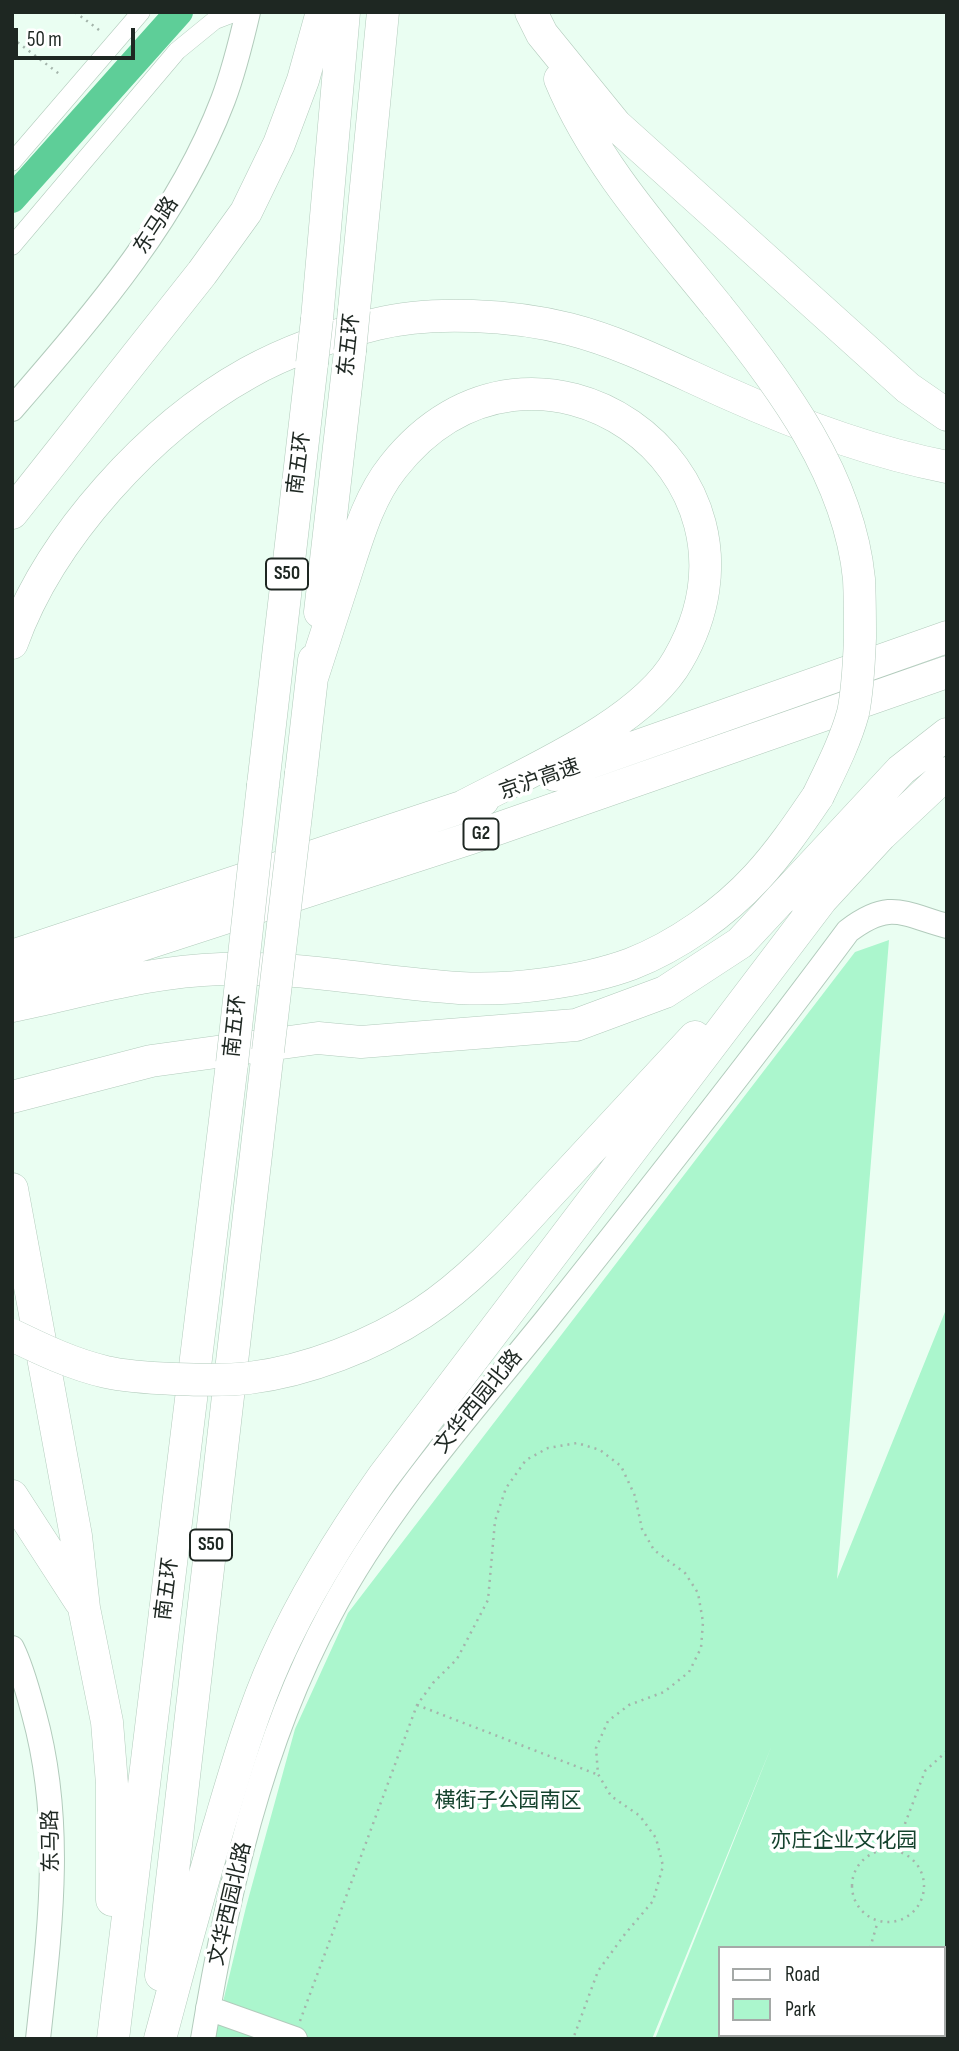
<!DOCTYPE html>
<meta charset="utf-8">
<style>
body{margin:0}
#map{position:relative;width:959px;height:2051px;overflow:hidden;background:#eafef2;font-family:"Sofia Sans Condensed",sans-serif}
canvas{display:block}
.frame{position:absolute;inset:0;border:14px solid #1e2722;pointer-events:none}
.legend{position:absolute;left:718px;top:1946px;width:228px;height:91px;box-sizing:border-box;background:#fff;border:2px solid #a5a9a7;margin:0;padding:9px 12px;list-style:none;font-size:21px;color:#1e2722}
.legend li{display:flex;align-items:center;gap:14px;height:35px}
.legend b{width:35px;border:2px solid #a5a9a7}
.scale{position:absolute;left:14px;top:28px;width:121px;height:32px;box-sizing:border-box;border:4px solid #1e2722;border-top:0;padding-left:9px;font-size:21px;line-height:24px;white-space:nowrap;color:#1e2722;-webkit-text-stroke:5px #fff;paint-order:stroke}
</style>
<div id="map">
<canvas width="959" height="2051"></canvas>
<div class="frame"></div>
<ul class="legend">
<li><b style="height:9px;background:#fff"></b>Road</li>
<li><b style="height:19px;background:#abf6cd"></b>Park</li>
</ul>
<div class="scale">50 m</div>
</div>
<script>
const g = document.querySelector('canvas').getContext('2d');
g.lineJoin = 'round';
function paint(path, color) {
  g.fillStyle = color;
  g.fill(path, 'evenodd');
}
function strokePath(path, color, width, dash) {
  g.strokeStyle = color;
  g.lineWidth = width;
  g.lineCap = dash ? 'butt' : 'round';
  g.setLineDash(dash || []);
  g.stroke(path);
}
function write(font, color, halo, rows, align = 'center') {
  g.font = font + ' "Sofia Sans Condensed","Noto Sans SC",sans-serif';
  g.lineWidth = 7;
  g.setLineDash([]);
  g.textBaseline = 'middle';
  g.strokeStyle = halo;
  g.fillStyle = color;
  for (const [text, x, y, turn = 0] of rows) {
    g.save();
    g.translate(x, y);
    g.rotate((+turn || 0) * Math.PI / 180);
    g.textAlign = isNaN(turn) ? turn : align;
    if (halo) g.strokeText(text, 0, 0);
    g.fillText(text, 0, 0);
    g.restore();
  }
}
const green = new Path2D(`
 M889,940L837,1579L947,1307V2039H655L772,1745L652,2039H214L246,1907L295,1729L348,1613L855,952ZM719,1948H943V2035H719Z`);
const river = new Path2D(`
 M12,199L179,12`);
const path = new Path2D(`
 M75,12L103,33
 M12,38L62,76
 M417,1705L596,1774
 M895,1850L925,1771L947,1751
 M852 1886a36 36 0 1 1 72 0a36 36 0 1 1-72 0Z
 M870,1948L878,1921
 M300,2021L417,1705L433,1683L457,1659L488,1600L495,1521L506,1488L526,1460L548,1448L577,1443L600,1450L621,1466L635,1496L642,1529L654,1550L685,1573L698,1593L703,1622L701,1648L689,1672L664,1692L629,1705L608,1721L596,1748L598,1774L611,1796L640,1816L656,1838L663,1866L653,1901L625,1934L598,1971L573,2039
 M843,2039L844,2035`);
const street = new Path2D(`
 M12,162L141,12
 M12,246L177,51L215,20L236,12`);
const secondary = new Path2D(`
 M12,409C94,314 178,218 223,100C234,71 241,42 248,12
 M12,1648C22,1668 28,1692 34,1714C64,1823 50,1928 38,2039
 M208,2008L295,2039
 M203,2039C227,1894 260,1744 330,1614C387,1506 471,1413 547,1319C649,1191 750,1063 848,931C889,900 901,913 947,926`);
const highway = new Path2D(`
 M531,12L542,34L616,125L908,388L947,415
 M560,79C595,164 661,236 718,307
 M354,310L383,12
 M317,319L344,12
 M12,513L202,273L246,212L279,144L303,80L322,12
 M320,612L350,351
 M12,643C50,537 151,427 248,373C285,352 336,334 377,324C432,310 514,315 569,329C624,343 675,370 727,393C798,425 871,452 947,467
 M312,678C323,643 335,608 346,573C358,536 369,497 393,467C533,289 789,469 678,660C642,724 527,772 462,807
 M301,773L314,660
 M555,775L947,637
 M263,785L312,363
 M808,914L881,835L947,773
 M12,956L483,800
 M12,987L471,838L947,672
 M12,1006C81,992 150,971 221,969C301,966 379,983 459,988C511,991 582,982 631,964C677,946 724,913 757,877C780,852 799,824 818,796
 M12,1097L151,1061L318,1038L361,1042L576,1025L665,992L740,943L901,770L947,734
 M12,1189L76,1536L84,1608L107,1722L112,1784V1900
 M539,1205L695,1037
 M12,1496L80,1601
 M161,1975L268,1051
 M113,2039L232,1063
 M160,2039C180,1965 199,1892 221,1819C237,1765 253,1710 276,1659C305,1594 342,1535 383,1477L821,900`);
const highwayBridge = new Path2D(`
 M718,307C781,385 849,476 859,579C860,599 860,619 860,638C859,662 858,689 853,713C845,742 831,769 818,796
 M350,351L354,310
 M312,363L317,319
 M268,1051L301,773
 M232,1063L263,785
 M12,1335C43,1350 72,1364 106,1372C128,1377 152,1378 175,1379C199,1380 225,1381 249,1378C307,1371 374,1345 422,1313C466,1284 504,1244 539,1205`);
const shields = [
 [287,574,42],
 [481,834,35],
 [211,1545,42]
];
const shieldNames = [
 ["S50",287,574],
 ["G2",481,834],
 ["S50",211,1545]
];
const streetNames = [
 ["东马路",157,226,-57],
 ["东五环",350,345,-84],
 ["南五环",300,463,-83],
 ["京沪高速",540,780,-19],
 ["南五环",236,1026,-84],
 ["文华西园北路",479,1402,-51],
 ["南五环",168,1589,-83],
 ["东马路",52,1841,-91],
 ["文华西园北路",231,1904,-77]
];
const parkNames = [
 ["横街子公园南区",508,1802],
 ["亦庄企业文化园",844,1842]
];
paint(green, '#abf6cd');
strokePath(river, '#5ece98', 28);
strokePath(street, '#b2cbbc', 19);
strokePath(secondary, '#b2cbbc', 26);
strokePath(highway, '#b2cbbc', 33);
strokePath(path, '#a4b4ab', 2.5, [2, 5]);
strokePath(street, '#fff', 18);
strokePath(secondary, '#fff', 24);
strokePath(highway, '#fff', 32);
strokePath(highwayBridge, '#b2cbbc', 33, []);
strokePath(highwayBridge, '#fff', 32);
for (const [x, y, w] of shields) {
  const box = new Path2D();
  box.roundRect(x - w / 2, y - 15.5, w, 31, 5);
  g.fillStyle = '#fff';
  g.fill(box);
  strokePath(box, '#1e2722', 2);
}
write('bold 19px', '#1e2722', null, shieldNames);
write('21px', '#1e2722', '#fff', streetNames);
write('21px', '#15432e', '#fff', parkNames);
</script>
